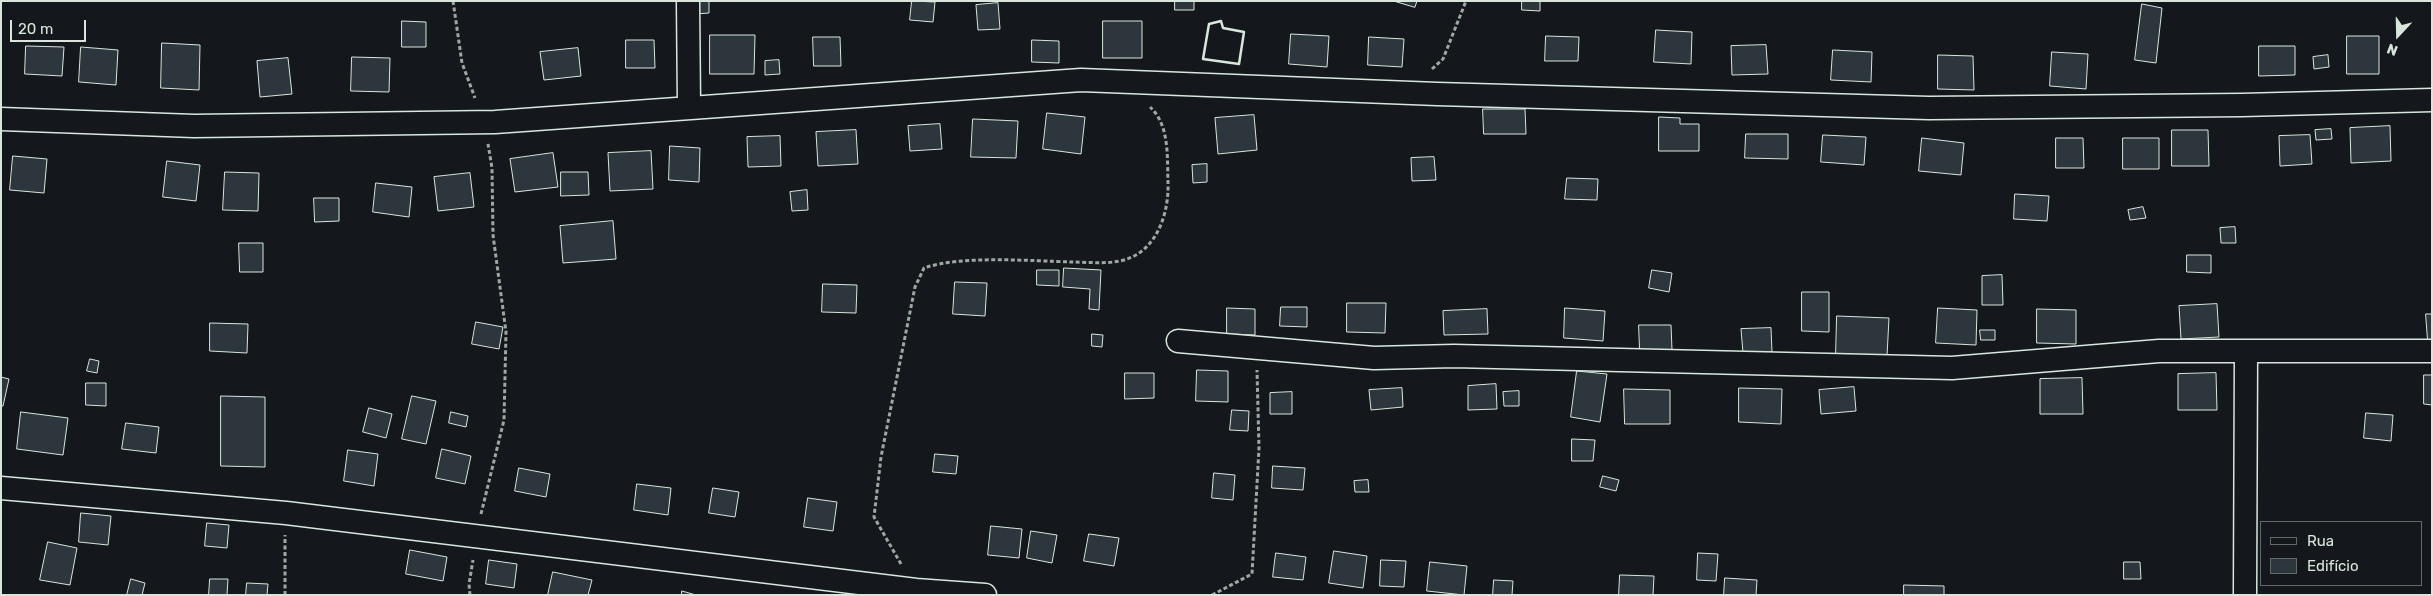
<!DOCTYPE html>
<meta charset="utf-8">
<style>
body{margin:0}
#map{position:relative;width:2433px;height:596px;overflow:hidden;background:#14181c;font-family:Rubik,sans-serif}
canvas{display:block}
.frame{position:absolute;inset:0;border:2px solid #d8e6dc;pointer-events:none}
.legend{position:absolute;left:2260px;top:521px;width:162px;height:65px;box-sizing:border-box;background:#14181c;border:1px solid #626a69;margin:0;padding:6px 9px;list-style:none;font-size:15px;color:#d8e6dc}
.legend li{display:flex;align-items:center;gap:10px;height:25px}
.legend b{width:25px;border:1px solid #626a69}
.north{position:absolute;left:2373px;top:10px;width:50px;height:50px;-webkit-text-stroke:4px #14181c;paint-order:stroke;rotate:201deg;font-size:14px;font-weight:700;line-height:20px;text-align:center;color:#d8e6dc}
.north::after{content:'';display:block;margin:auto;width:18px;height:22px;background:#d8e6dc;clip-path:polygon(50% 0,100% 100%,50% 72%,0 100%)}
.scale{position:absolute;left:10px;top:20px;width:76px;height:22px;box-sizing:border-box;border:2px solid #d8e6dc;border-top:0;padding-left:6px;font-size:15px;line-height:18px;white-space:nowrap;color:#d8e6dc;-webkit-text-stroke:4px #14181c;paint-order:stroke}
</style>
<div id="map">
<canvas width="2433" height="596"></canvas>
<div class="frame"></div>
<ul class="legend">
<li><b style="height:6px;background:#14181c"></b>Rua</li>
<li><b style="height:14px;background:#2c363c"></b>Edifício</li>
</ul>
<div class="north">N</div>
<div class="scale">20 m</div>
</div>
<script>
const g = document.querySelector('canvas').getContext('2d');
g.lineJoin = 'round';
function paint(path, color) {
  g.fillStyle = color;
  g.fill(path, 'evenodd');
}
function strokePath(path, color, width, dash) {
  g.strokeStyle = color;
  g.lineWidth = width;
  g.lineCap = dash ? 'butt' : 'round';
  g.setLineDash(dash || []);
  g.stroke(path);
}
const building = new Path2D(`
 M696,1H709V13L696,14Z
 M912,1L935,2L933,22L910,20Z
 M1175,1H1194V10H1175Z
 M1394,1H1417L1415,7Z
 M1522,1H1540V11L1522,10Z
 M998,3L1000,29L978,30L976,5Z
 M2142,4L2162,8L2156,63L2135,60Z
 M402,21L426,22V47H402Z
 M1103,21H1142V58H1103Z
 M1656,30L1692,32L1691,64L1654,62Z
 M1291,34L1329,36L1327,67L1289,64Z
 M710,35H755L754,74H710Z
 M1546,36L1579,37L1578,61H1545Z
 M2347,36H2379V74H2347Z
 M813,37H840L841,66H814Z
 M1369,37L1404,39L1402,67L1368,65Z
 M626,40H654L655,68H626Z
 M1032,40L1059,41V63L1032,62Z
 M162,43L200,45L199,90L161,88Z
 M1766,45L1768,74L1732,75L1731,46Z
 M26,46L64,47L62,76L25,74Z
 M2259,46H2295V75L2259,76Z
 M81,47L118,50L116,85L79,82Z
 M578,48L581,76L544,80L540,52Z
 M1833,50L1872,52L1871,82L1831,80Z
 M2052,52L2088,54L2086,89L2050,86Z
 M1938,55L1973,56L1974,90L1938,89Z
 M2328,55L2329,67L2314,69L2313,57Z
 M352,57L390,58L389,92L351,91Z
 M288,58L292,94L260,97L257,61Z
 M779,60L780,74L765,75V61Z
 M1483,109H1525L1526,134H1484Z
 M1047,113L1085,117L1081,154L1043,149Z
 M1254,115L1257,150L1218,154L1215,118Z
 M1659,117L1680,118V124H1699V151H1659Z
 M973,119L1018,121L1016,158L971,157Z
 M940,124L942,149L910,151L908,126Z
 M2390,126L2391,161L2351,163L2350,128Z
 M2331,129L2332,139L2316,140L2315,130Z
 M856,130L858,164L818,166L816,132Z
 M2172,130H2208L2209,166H2172Z
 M1746,134H1788V159L1745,158Z
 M1823,135L1866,137L1864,165L1821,162Z
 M2310,135L2312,164L2280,166L2279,136Z
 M780,136L781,166L748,167L747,137Z
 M1922,138L1964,143L1961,175L1919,171Z
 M2056,138H2083L2084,168H2056Z
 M2123,138H2159V169H2123Z
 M670,146L700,148L699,182L669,180Z
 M651,151L653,189L610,191L608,153Z
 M553,153L558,187L515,192L510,159Z
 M13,156L47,159L44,193L10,190Z
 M1434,157L1436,180L1412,181L1411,158Z
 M167,161L200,165L196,201L163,197Z
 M1207,164V182L1193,183L1192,165Z
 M225,172L259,173L258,211L223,210Z
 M561,172H588L589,195L561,196Z
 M470,173L474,207L438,211L434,177Z
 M1567,178L1598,179L1597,200L1565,199Z
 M376,183L412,187L409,217L373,212Z
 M807,190L808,210L792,211L790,192Z
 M2015,194L2049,196L2047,221L2014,219Z
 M314,198H339V221L315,222Z
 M2143,207L2146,218L2130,220L2128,210Z
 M613,221L616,259L563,263L560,226Z
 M2235,227L2236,243H2221L2220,228Z
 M239,243H263V272H240Z
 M2187,255H2211V273L2187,272Z
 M1064,268L1101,270L1099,310L1089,309L1090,289L1063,287Z
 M1037,270H1059V286L1037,285Z
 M1652,270L1672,273L1669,292L1649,288Z
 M2002,275L2003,305H1982V276Z
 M955,282L987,283L985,316L953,314Z
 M823,284L857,285L856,313L822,312Z
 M1802,292H1829V332L1802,331Z
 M1347,303H1386L1385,333L1347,332Z
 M2217,304L2219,337L2181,339L2179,306Z
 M1281,307H1307V327L1280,326Z
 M1227,308L1255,309V335L1227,334Z
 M1565,308L1605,311L1603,341L1564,338Z
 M1938,308L1977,310L1976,345L1936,343Z
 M1487,309L1488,334L1444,335L1443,311Z
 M2037,309L2076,310V344L2037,343Z
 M2426,314H2432V340L2428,341Z
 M1837,316L1889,318L1887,356L1836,354Z
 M476,322L503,327L499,349L472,344Z
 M210,323L248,324L247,353L210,351Z
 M1639,325H1671L1672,350L1640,351Z
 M1771,328L1772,352L1743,353L1741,329Z
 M1980,330H1995V340H1981Z
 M1092,334L1103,335L1102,347L1092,346Z
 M90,359L99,361L97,373L87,371Z
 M1197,370L1228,371V402L1196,401Z
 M1577,371L1607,374L1600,422L1571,417Z
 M1125,373H1154V398L1125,399Z
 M2216,373L2217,410H2178V374Z
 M2424,375H2432V405L2424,404Z
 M1,377L9,379L3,406H1Z
 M2082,378L2083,414H2040V379Z
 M86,383H106V406L86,405Z
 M1496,384L1497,409L1468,410V386Z
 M1854,387L1856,411L1821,414L1819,390Z
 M1402,388L1403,407L1371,410L1369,390Z
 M1739,388L1782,389L1781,424L1739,422Z
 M1624,389L1670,390V424H1625Z
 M1519,391V406H1504L1503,392Z
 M1292,392V414H1270V393Z
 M221,396L265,397V467L221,466Z
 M412,396L436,401L426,444L402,439Z
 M369,408L392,414L386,438L363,432Z
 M1232,410L1249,411L1248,431L1230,430Z
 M21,412L68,418L63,455L17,449Z
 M451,412L468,416L466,427L449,423Z
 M2366,413L2393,415L2391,441L2364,438Z
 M126,423L159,427L156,453L122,449Z
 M1572,439L1595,440L1593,461H1572Z
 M442,449L471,456L465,484L436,478Z
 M348,450L378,454L374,486L344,481Z
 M935,454L958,456L956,474L933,472Z
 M1273,466L1305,468L1303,490L1272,488Z
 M519,468L550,474L546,497L515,491Z
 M1214,473L1235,475L1233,500L1212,498Z
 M1603,476L1619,480L1616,491L1600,487Z
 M1368,480L1369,492H1355L1354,481Z
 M637,484L671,488L668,515L634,510Z
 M713,488L739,492L735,517L709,513Z
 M808,498L837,502L833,531L804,527Z
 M81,513L111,516L108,545L79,542Z
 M207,523L229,525L227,548L205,546Z
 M991,526L1022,529L1019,558L988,555Z
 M1031,531L1057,535L1052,563L1027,558Z
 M1089,534L1119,538L1114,566L1084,561Z
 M48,542L77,548L70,585L40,580Z
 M410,550L447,557L443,581L406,574Z
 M1334,551L1367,556L1363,588L1329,583Z
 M1276,553L1306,557L1303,580L1273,577Z
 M1698,553L1718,554L1716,581L1697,580Z
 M489,560L517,564L514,588L486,584Z
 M1381,560L1406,561L1404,587L1380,586Z
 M1430,562L1467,566L1464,595L1427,591Z
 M2124,562H2140L2141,579H2124Z
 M553,572L592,580L588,595H548Z
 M1620,575L1654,576L1653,595H1619Z
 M1725,578L1757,580L1756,595H1724Z
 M131,579L145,583L142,595H127Z
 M210,579H228L227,595H209Z
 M1494,580L1513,581L1512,595H1493Z
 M247,583L268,584L267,595H246Z
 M1904,585L1944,586V595H1904Z
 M682,591L696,595H682Z`);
const path = new Path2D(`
 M453,1L462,63L475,98
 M1432,69L1443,59L1466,1
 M481,514L504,420L506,332L493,235L492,168L488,144
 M901,564L874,517L881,457L915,287L924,268C962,255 1032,261 1072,262C1093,262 1117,266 1136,255C1160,241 1169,209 1168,182C1167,158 1170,125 1150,107
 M285,595V535
 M470,595L469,584L473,560
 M1212,595L1252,574L1259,448L1257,370`);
const minor = new Path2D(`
 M688,1L689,107
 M1,119L194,126L495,122L1081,80L1437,94L1929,108L2242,105L2432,100
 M1178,341L1374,358L1454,356L1952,368L2159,351H2432
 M1,488L286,513L916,590L985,595
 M2245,595L2246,351`);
const wall = new Path2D(`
 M1221,21L1223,28L1244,32L1239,64L1203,59L1209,24Z`);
paint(building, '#2c363c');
strokePath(building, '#d8e6dc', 1);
strokePath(minor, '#d8e6dc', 25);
strokePath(path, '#9da8a2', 3, [4, 2.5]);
strokePath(minor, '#14181c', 22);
strokePath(wall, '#d8e6dc', 2.5);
</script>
